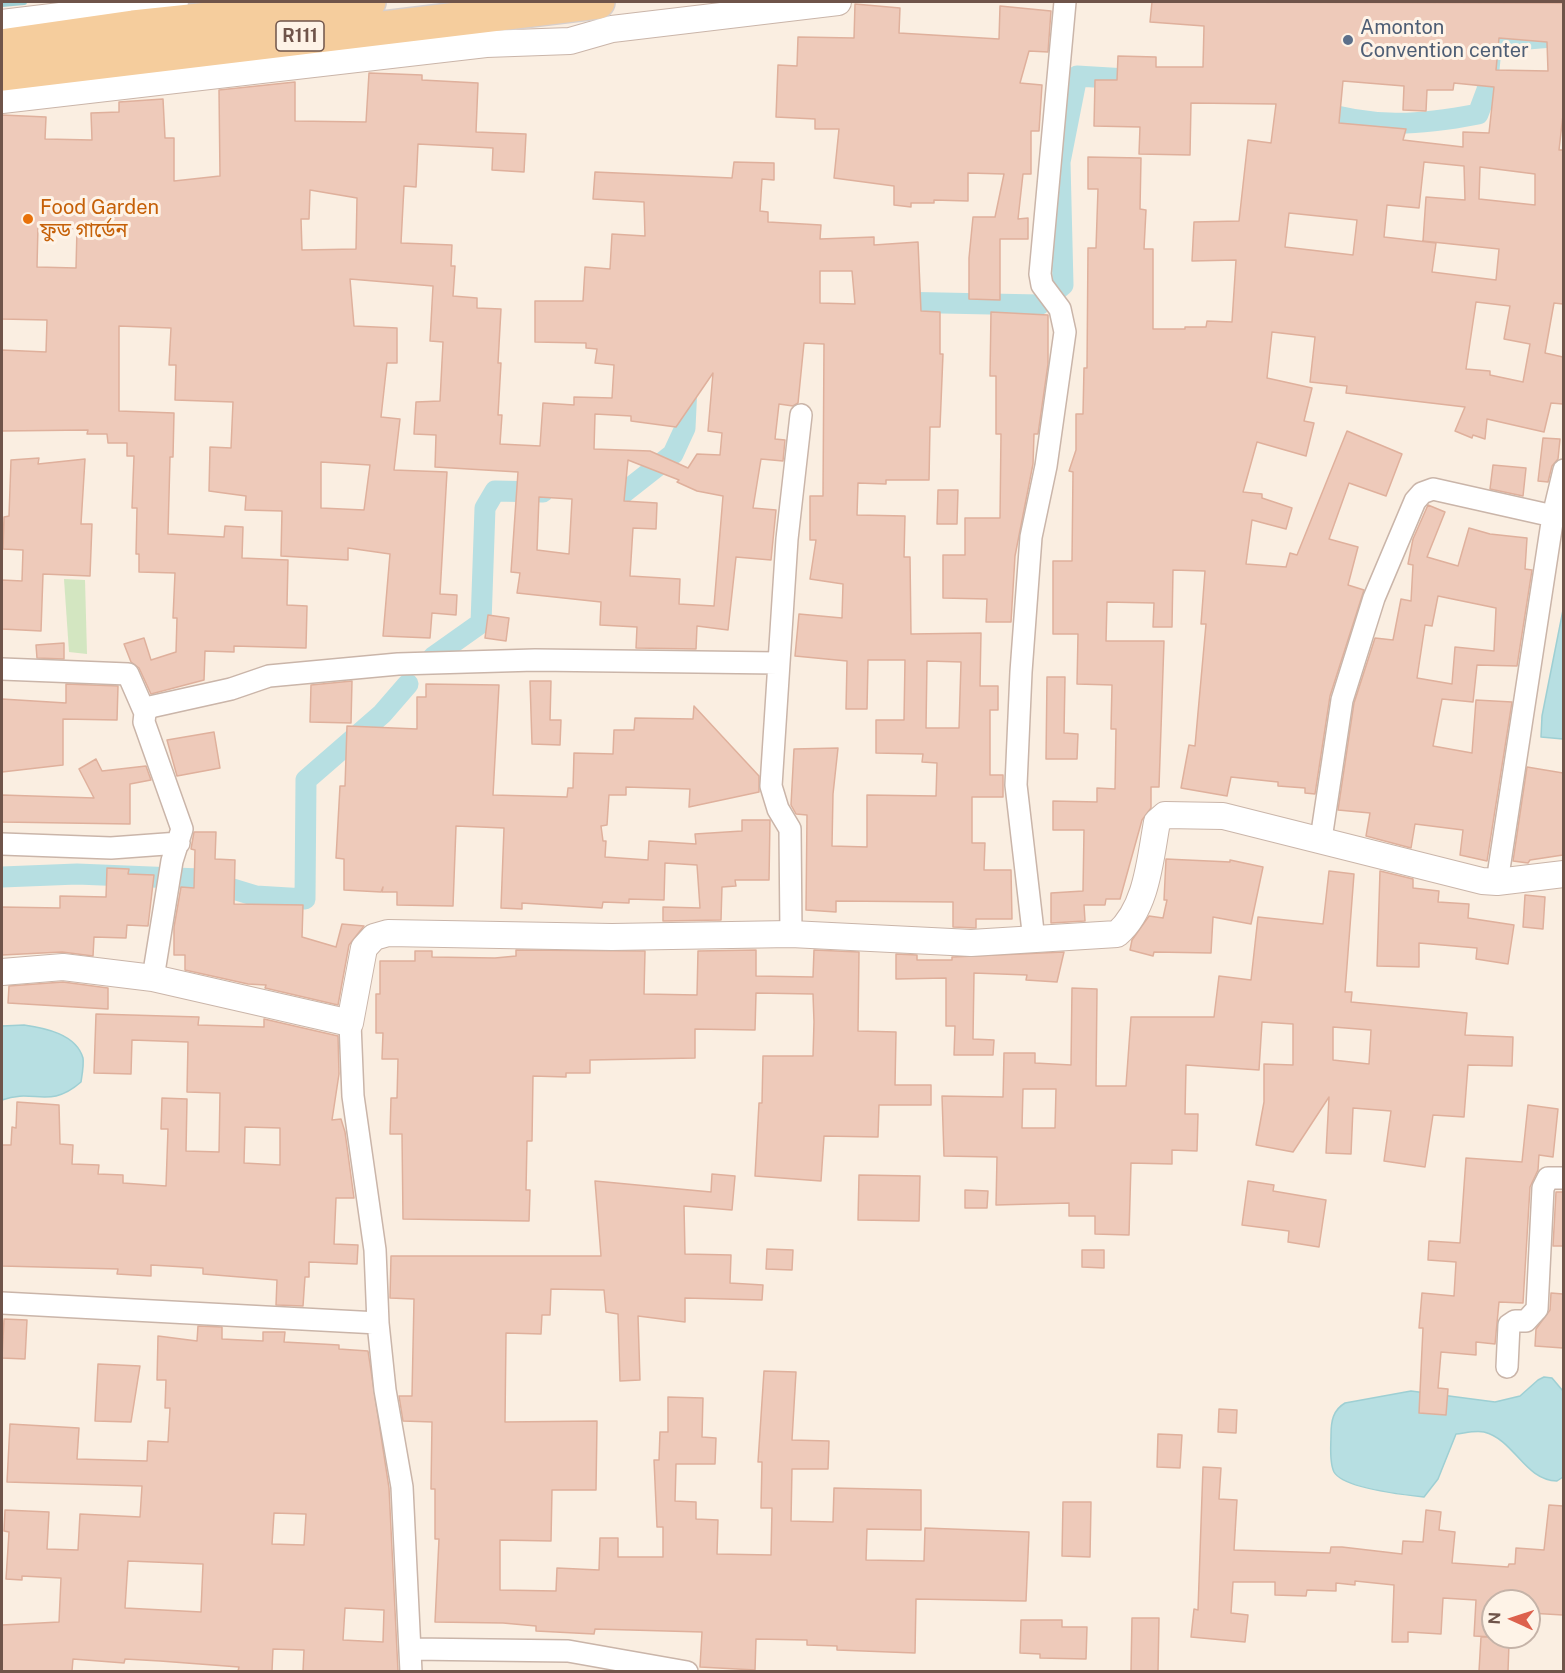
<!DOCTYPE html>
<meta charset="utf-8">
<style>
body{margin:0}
#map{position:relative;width:1565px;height:1673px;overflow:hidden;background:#faeee1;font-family:"Public Sans",sans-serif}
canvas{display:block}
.frame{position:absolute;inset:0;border:3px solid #6f544a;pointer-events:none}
.north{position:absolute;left:1481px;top:1589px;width:60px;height:60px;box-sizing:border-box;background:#fef3e7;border:2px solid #c5b3a8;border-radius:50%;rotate:273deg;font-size:16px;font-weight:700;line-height:24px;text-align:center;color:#6f544a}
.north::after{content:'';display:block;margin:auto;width:21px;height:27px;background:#dd614d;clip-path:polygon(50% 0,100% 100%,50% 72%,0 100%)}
</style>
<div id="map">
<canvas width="1565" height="1673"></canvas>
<div class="frame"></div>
<div class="north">N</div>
</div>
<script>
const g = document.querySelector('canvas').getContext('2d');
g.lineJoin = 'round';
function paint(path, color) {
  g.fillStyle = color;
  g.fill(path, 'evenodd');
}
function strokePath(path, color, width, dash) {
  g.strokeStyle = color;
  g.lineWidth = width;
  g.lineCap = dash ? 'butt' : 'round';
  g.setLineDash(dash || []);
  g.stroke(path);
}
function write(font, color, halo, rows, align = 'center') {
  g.font = font + ' "Public Sans","Noto Sans Bengali",sans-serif';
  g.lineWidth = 6;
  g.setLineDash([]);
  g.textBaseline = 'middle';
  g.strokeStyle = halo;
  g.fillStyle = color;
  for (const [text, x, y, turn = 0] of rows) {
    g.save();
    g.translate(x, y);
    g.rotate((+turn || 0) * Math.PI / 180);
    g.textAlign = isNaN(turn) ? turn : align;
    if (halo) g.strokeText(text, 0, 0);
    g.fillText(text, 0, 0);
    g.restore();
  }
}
const green = new Path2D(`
 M64,579L85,580L87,654L69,652Z`);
const water = new Path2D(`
 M1563,610V739L1541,737L1542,716Z
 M24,1025C45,1028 76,1034 83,1058C84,1065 82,1075 81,1082C49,1110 34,1088 2,1100V1026Z
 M1544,1377L1552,1378L1563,1391V1477L1557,1481C1524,1480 1515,1440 1484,1432C1476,1430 1465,1433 1456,1434L1438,1479L1424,1497C1405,1495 1343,1488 1334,1472C1329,1462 1331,1446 1331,1435C1331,1421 1333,1410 1345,1403L1411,1391L1495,1402L1520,1396L1538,1380Z`);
const stream = new Path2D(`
 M2,4L24,2`);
const canal = new Path2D(`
 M1313,110C1375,128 1416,126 1478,114L1487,90L1491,49L1528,39L1564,36
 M893,302L1039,305L1063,285L1060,162L1077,76L1143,80
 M598,497L617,498L673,454L685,428L687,386
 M433,657L481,623L485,508L495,491L543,492
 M2,877L77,874L200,879L256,896L305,899L306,780L382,714L408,684`);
const building = new Path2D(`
 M1152,2L1563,3V115L1559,150H1563V304L1554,303L1545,353L1563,357V404L1551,403L1544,432L1487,419L1485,439L1473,435L1472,438L1455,431L1465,407L1346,393L1347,386L1310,382L1315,337L1272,332L1267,378L1312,388L1304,421L1314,423L1306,456L1257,442L1243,492L1262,494V498L1292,508L1286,529L1252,520L1246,564L1286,567L1290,553L1297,555L1347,431L1402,454L1386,496L1349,483L1329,539L1358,547L1348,585L1364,590L1330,696L1315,794L1305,793V788L1278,786V782L1231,777L1227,796L1181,788L1189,745L1195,746L1206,624H1201L1205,571L1173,570L1172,627H1153L1154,603L1107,602L1106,641H1164L1159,787H1151V808L1142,820L1120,899H1106L1105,905H1084L1085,921L1051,923V893L1083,891L1084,830H1053V801L1097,802V788L1115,789L1116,729H1111L1112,685L1077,684L1078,634H1053V561H1072L1073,472L1069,471L1076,450V414H1083L1084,368H1087L1088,248H1096L1098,189H1088V157L1141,158L1140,209L1146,210L1144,249H1153V329H1185V327H1206L1207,321L1232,322L1236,260L1192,261L1194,222L1239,221L1248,140L1271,143L1276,104L1191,103L1190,155L1139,154L1140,127L1094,126L1095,80H1117L1118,56L1156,57V67H1203L1204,26L1150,22ZM1499,38L1547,42L1548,71L1496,70ZM1343,81L1404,86L1403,110L1426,111L1427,90H1453L1454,83L1494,87L1489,133L1463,132V147L1403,140L1406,129L1339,123ZM1424,162L1464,166L1465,200L1426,197L1423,241L1499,249L1496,280L1432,272L1436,243L1384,237L1387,205L1419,208ZM1480,167L1535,174V205L1479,199ZM1289,213L1357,220L1353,255L1285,247ZM1476,302L1510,306L1504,339L1530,344L1523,382L1490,375V371L1466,369Z
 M855,4L900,8L899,33L999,39L1000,6L1051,11L1048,52L1029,51L1020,83L1042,85L1039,131H1031V174H1023L1018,219L1028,218V239H1000V300L969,299V258L973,217H995L1004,174L968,173V201L934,200V203H911V207L894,205V186L834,178L839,129H815V119L776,117L778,65L797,66L798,37L854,38Z
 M369,73L422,75V80L478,83L476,132L526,134L524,172L492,170L493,148L418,144L416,187L404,186L401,243L452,245L451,266H455L453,296L477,298V308L501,309L498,363H501L498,415H502L500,444L540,446L543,403L574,405V397L612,398L614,365L595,363L597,349L586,348V343L535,342V301H583L585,267L610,269L612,234L645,236L644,202L593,199L595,172L732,178L734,162L774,163V180L762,179L760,211L768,212V222L821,225L820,239L874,237V245L918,242L921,311L940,312V354H943L940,427H930L929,480H886V484L858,483L857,515L905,516L904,557H910L911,634L981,633L980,686H998V710H990V775H1003V797H972V843H985L984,870H1011L1012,919H976V928L953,927V902L836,901V912L806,910L807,815L796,814L791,805L794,749L838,748L833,794L832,846L867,847V795L936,796L937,763L922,762L923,754L876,753V720H904L905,660H868L867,709H846L847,661L795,656L799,614L842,618L843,584L810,579L816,540H810V496H823L824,344L804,343L798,403L793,406L779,404L775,439L785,440L783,461L761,459L753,508L776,510L771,560L736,557L728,630L697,626L696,649L636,648L637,627L600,625L601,602L517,593L520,573L511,572L518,472L435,467L436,435L414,434L416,402L440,401L443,342L430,341L433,286L350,279L354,326L397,328V363H387L381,417L400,419L394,470L447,472L440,594L457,595L456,615L432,613L430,638L383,636L390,554L348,548V560L281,556L282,511L245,510L246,496L209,491L210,447L231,448L233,402L175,400L176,365H169L171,328L119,326V411L174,413L173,457H170L168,534L224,537L225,526L243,527L242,558L288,560L287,605L307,606L306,648L234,646V652L205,651L204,680L151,694L139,668L131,662L124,644L144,638L151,660L176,652L177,618H173L175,573L139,572V554H136L137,508H132L134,456H127V443H108L107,434H87L88,430L2,431V350L46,352L47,320L2,319V115L46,117L45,139L92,140L91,113L119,112V102L163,99L165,138H174V181L220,176L219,90L295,82V121L366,122ZM310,190L357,198L356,249L302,250L301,219H309ZM38,226L77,229L76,268L37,267ZM820,271H852L855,304L820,303ZM713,373L708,431L722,433L720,455L697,454L688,468L650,451L594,449L595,414L631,416V421L676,427ZM628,460L679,480L677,482L697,491L723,496L714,606L679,604L680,579L630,576L633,528L656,529L657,503L624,501ZM321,462L370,465L364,510L321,508ZM539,497L572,499L569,554L537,550ZM927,661L961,662L959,728H926Z
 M991,312L1048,315V364L1038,434H1034L1033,464L1015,556L1011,622H986L987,599L943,598V555H965V518H1000L1001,434H996V376H990Z
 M1543,438L1560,439L1558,459L1552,466L1548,482L1538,481Z
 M39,458L38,464L85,459L81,524H92L90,576L43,574L41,631L2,629V580L22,581L23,550L3,549L4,517L9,516L11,460Z
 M1493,465L1526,468L1523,496L1490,489Z
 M938,490H958L957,524H937Z
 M1428,505L1445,512L1427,557L1458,566L1469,528L1490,534L1527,538L1525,569L1532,570L1517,666L1477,665L1473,702L1442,699L1433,746L1472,753L1476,700L1512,702L1487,861L1460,855L1463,830L1415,824L1411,848L1366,836L1370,813L1338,810L1354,703L1375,638L1393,640L1401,599L1411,601L1413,565L1408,564L1413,539ZM1438,596L1496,608L1494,651L1455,647L1452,684L1417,678L1425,625L1432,626Z
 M488,615L509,618L506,641L485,638Z
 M64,643V659L37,658L36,645Z
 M1047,677H1065L1064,733L1078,734L1077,759H1046Z
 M352,681L351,723L310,722L311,685Z
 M530,681H551L550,720H561L560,745L532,744Z
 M66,684L118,686L117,720L63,719V765L2,772V699L66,703Z
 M426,684L499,685L493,795L567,797L568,788H573L574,753L613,754L614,730H634L635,718L693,719L694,706L759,776V792L689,807L690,789L626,787V795H609L607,825L601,826L603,841H606L605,857L648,860L649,841L696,844L695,834L742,831V820H770L769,880H735L736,886L722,887L721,920L663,921V907L700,908L697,865L665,863L664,900L629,899V903L603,902L602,908L522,903V909L501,908L504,828L456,826L453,906L397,905V892H382L383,887L381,892L344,890V859L336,858L340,786H345L347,726L417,729V697H426Z
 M214,732L220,768L177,776L167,740Z
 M96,759L102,771L146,766L151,780L130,784V824L2,822V795L94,798L79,769Z
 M1527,767L1563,773V855L1530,860L1528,863L1513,861Z
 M194,832H216L215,859L235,860L234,904L303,905L302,937L336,947L342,924L364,926L349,945L338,1005L265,988L266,985L248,984L185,970V955H174V927L181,887L194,888L195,850L191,849Z
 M1166,859L1230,862V860L1263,867L1251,924L1213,917L1211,953L1154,952L1153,956L1130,950L1132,940L1149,916L1163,918L1167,900H1164Z
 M107,868L129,869L128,874L154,875L148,926L127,925L126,938L94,937L93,956L62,952L2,955V907L60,908V896L106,897Z
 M1329,871L1354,874L1345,992H1352L1351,1002L1467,1013L1465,1035L1513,1037L1512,1066L1468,1065L1464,1117L1433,1115L1425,1167L1384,1161L1391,1111L1353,1108L1351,1154L1326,1153L1329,1097L1293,1152L1256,1145L1264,1102V1064L1293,1065V1024L1262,1022L1259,1070L1186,1065L1185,1114H1198L1197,1151L1172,1150V1164L1131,1163L1129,1235L1095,1234V1216H1069V1203L996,1205L997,1157L944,1156L942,1096L1003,1097L1004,1053H1035V1063L1071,1065L1072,988L1097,989L1096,1086H1126L1131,1017H1214L1219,976L1251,980L1258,917L1323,924ZM1333,1027L1371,1030L1369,1064L1333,1060ZM1023,1089H1056L1055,1128H1022Z
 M1380,871L1413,879V888L1439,891L1438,902L1469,904L1468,918L1514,925L1508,964L1476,959L1477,948L1419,943V967L1377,966Z
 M1525,895L1545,897L1543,929L1523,927Z
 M516,950L645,951L644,994L697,995L698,951L756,950V976L813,977L814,950L859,952L858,1031L896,1032L895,1085H931V1105H879L878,1137L824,1136L821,1181L755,1176L759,1103H762L763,1056H813L814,1022L813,994L756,993L755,1030L695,1029V1058L590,1060V1073H566V1077L533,1076L532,1141H527L526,1190H530L529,1221L403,1219L402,1134H390L391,1098H397L398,1059H382L383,1033H376V994H380V961H415V951H432V957L495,958L516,956Z
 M1064,952L1057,982L1026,980L1027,975L974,973L973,1039L994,1040L993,1055H954L955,1026H946V978L896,979V954L917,955V960H952V957Z
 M63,982L108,988V1009L8,1003L9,986Z
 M96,1014L199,1017L198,1025L264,1027V1019L338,1036L339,1074L332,1120L341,1119L345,1132L354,1198H336L334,1244L358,1245L357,1264L309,1262V1277H305L303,1306L276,1305L277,1280L203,1274V1268L151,1265V1276L117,1274L118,1269L2,1266V1145H11L12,1127L16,1128L17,1102L59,1105L60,1144L73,1145L72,1164L99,1165L98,1174L123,1175V1183L166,1186L168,1129H161L162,1098L187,1099L186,1151L219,1152L220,1093L187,1092L188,1042L132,1040L131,1074L94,1073ZM245,1127L280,1128V1165L244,1163Z
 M1528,1105L1558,1109L1553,1157L1539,1155L1538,1170L1530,1187L1523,1303L1499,1302L1495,1344L1476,1342V1355L1441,1352L1438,1388L1448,1389L1446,1415L1419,1413L1423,1328H1419L1422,1293L1454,1296L1456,1262L1428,1260L1429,1241L1460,1243L1466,1158L1522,1162Z
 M712,1174L735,1176L732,1210L684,1206L685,1254L731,1255L730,1283L763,1285L762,1300L685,1298V1322L638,1316L640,1380L620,1381L618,1314L606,1312L604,1290L551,1289L550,1315H542L541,1334L506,1333L505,1422L597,1421L596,1490H552L551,1541L500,1540V1590L556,1591L557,1568L599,1570L600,1538H618V1557H663V1527H657L654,1460H659L660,1432H668V1397L703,1398L702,1437L716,1438L715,1464H676L675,1501L696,1502V1519L718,1520L717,1554L771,1555L772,1508H761L762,1462H758L764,1371L796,1372L792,1440L829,1441L828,1469H792L791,1521L833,1522L834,1488L921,1490V1530L867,1529L866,1560L924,1561L925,1528L1029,1532L1026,1601L916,1599L915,1653L837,1650V1646L807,1645V1640L756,1639L755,1670L700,1667L702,1632L595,1629L594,1634L536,1631V1626L503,1623L435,1622L439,1539H435V1489H431L432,1422L403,1421L399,1396H412L414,1299L390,1298L391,1256H601L595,1181L711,1192Z
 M859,1175L920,1176L919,1221L858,1220Z
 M1248,1181L1274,1185L1273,1191L1326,1200L1319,1247L1288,1242L1289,1231L1242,1225Z
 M965,1190L988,1191L987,1208H965Z
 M1556,1192H1563V1246H1553Z
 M767,1249L793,1250L792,1270L766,1269Z
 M1082,1250H1104V1268L1082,1267Z
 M1551,1293L1563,1294V1348L1535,1346L1536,1329L1550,1310Z
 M4,1319L27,1320L25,1359L2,1358Z
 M198,1326L222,1327V1339L263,1341V1332H285L284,1342L339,1345V1349L368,1351L389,1488L398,1671H303L304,1650L273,1649L272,1671H238L239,1667L160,1661L125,1659L124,1663L73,1659L72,1671H2V1625L59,1622L61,1578L22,1576V1580L6,1579L9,1532L4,1531L5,1510L49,1512L47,1549L78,1550L80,1514L140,1517L142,1486L7,1482L10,1424L79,1428L77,1459L147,1461L148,1441L168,1442L170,1408H165L166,1380H157L158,1336L197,1341ZM274,1513L306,1514L304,1545L272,1544ZM128,1561L203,1564L201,1612L125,1608ZM345,1608L384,1610L383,1642L343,1640Z
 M98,1364L140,1366L131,1422L95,1421Z
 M1219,1409L1237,1410L1236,1433L1218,1432Z
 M1158,1434L1182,1435L1180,1468L1157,1467Z
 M1203,1467L1221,1468L1219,1499L1237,1500L1234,1550L1330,1553L1331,1547H1342L1402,1554L1403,1541L1423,1542L1426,1510L1441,1512L1439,1530L1455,1532L1452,1563L1508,1567L1509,1564H1515L1516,1548L1544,1550L1549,1505L1563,1506V1615L1529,1613V1601H1493V1637L1474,1636L1476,1600L1443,1598L1441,1634L1408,1632V1642H1392L1394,1585L1355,1581V1585L1336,1583V1591L1307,1590L1306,1596L1275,1595V1582H1233L1231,1613L1248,1615L1245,1642L1191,1637L1194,1609L1198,1610Z
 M1063,1502H1091L1090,1557L1062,1556Z
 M1132,1618H1159L1158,1671H1131Z
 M1021,1620H1062V1627H1087L1086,1659L1040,1658V1654L1020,1653Z
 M1481,1637H1503L1502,1644H1509L1508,1671H1479Z`);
const minor = new Path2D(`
 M2,669L128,674L145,713
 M1321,839L1342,700L1374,598L1415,501L1422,493L1433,489L1553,516
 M2,844L111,848L179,843
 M1497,882L1553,516L1564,470
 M791,934L790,829L778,809L771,786L787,539L801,415
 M1034,940L1016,785L1021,672L1031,537L1046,466L1065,332L1060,309L1042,285L1040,274L1065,2
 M153,978L172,861L182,829L144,722L145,713L150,707L231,689L269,676L398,664L535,660L778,663
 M350,1023L353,1096L375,1250L378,1323L385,1390L402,1487L411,1672
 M2,1303L378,1323
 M1507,1367L1509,1325L1515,1321H1526L1537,1309L1543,1188L1548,1178H1564
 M412,1649L568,1651L687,1672`);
const tertiary = new Path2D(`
 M2,23L175,2
 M2,100L486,44L570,41L612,29L838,2
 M2,972L63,967L153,978L350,1023L364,948L374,937L388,933L612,937L791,934L971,943L1117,934C1147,908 1150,860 1157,822L1165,815L1223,816L1482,881L1497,882L1564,874`);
const primary = new Path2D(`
 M2,46L133,27L369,2
 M2,74L598,2`);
const markers = [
 [1348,40,6,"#5c6f8a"],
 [28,219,6,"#e8710a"]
];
const shields = [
 [300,36,48]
];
const shieldNames = [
 ["R111",300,36]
];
const serviceNames = [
 ["Amonton",1360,28],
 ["Convention center",1360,51]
];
const foodNames = [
 ["Food Garden",40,208],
 ["ফুড গার্ডেন",40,231]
];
paint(green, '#d3e6c1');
paint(water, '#b7dfe2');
strokePath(water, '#9ecfd3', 1.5);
strokePath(stream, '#9ecfd3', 6);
strokePath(canal, '#b7dfe2', 21);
paint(building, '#eecaba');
strokePath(building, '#dfb09c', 1.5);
strokePath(minor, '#cab5a9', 24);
strokePath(tertiary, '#cab5a9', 28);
strokePath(primary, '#d7cfcc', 36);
strokePath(minor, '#fff', 21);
strokePath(tertiary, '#fff', 26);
strokePath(primary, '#f5cd9d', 33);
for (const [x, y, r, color] of markers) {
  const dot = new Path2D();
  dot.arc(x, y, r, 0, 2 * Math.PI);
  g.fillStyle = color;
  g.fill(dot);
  strokePath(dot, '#fef3e7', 2);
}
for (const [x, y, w] of shields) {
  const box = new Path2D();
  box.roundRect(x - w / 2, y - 15, w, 30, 4.5);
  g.fillStyle = '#fef3e7';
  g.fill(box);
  strokePath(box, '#6f544a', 1.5);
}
write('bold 18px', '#6f544a', null, shieldNames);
write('20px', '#4e5e75', '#fef3e7', serviceNames, 'left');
write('20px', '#c56008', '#fef3e7', foodNames, 'left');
</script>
